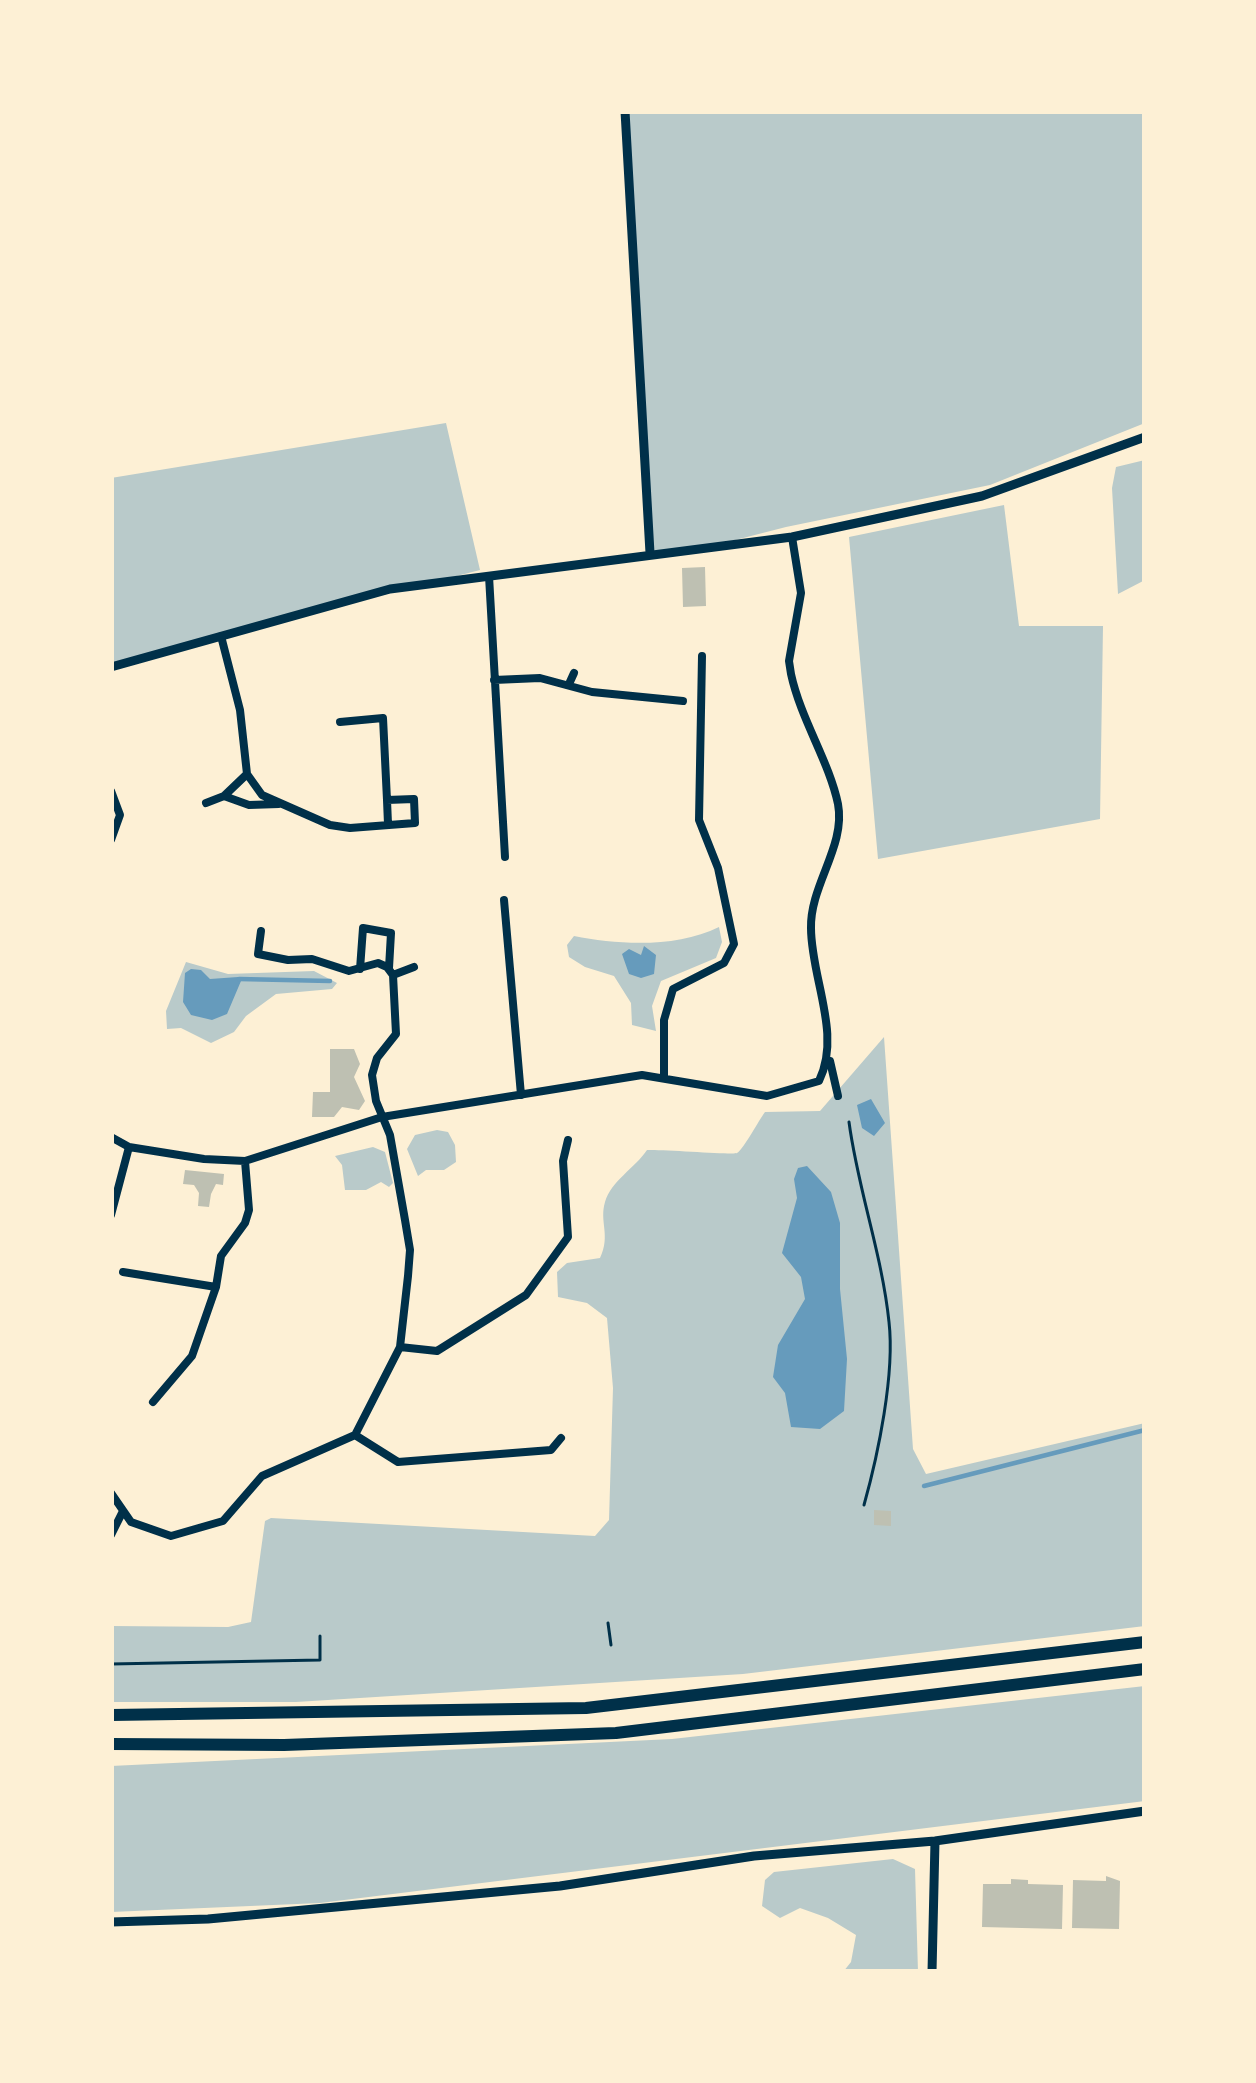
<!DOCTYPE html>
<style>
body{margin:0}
#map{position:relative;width:1256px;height:2083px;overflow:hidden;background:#fdf0d5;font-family:Montserrat,sans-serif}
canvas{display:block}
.frame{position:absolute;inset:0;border:114px solid #fdf0d5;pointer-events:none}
</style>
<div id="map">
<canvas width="1256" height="2083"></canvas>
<div class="frame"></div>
</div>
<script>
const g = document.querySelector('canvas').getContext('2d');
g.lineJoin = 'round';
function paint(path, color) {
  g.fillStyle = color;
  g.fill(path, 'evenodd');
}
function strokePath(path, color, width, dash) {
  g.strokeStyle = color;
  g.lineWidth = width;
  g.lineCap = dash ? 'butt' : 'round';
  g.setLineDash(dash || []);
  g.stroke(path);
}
const green = new Path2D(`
 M624,111H1145V423L990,485L786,527L708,547L650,553Z
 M446,423L480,570L111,665V478Z
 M1145,460V580L1118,594L1112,488L1116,467Z
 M1004,505L1019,626H1103L1100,819L878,859L849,537Z
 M719,927L722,942L716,958L661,981L652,1006L656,1031L632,1025L631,1003L614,976L585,967L569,957L567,945L574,936C619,945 677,948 719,927Z
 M186,962L228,974L314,971L337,983L332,989L276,994L246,1016L234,1032L211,1043L181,1028L167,1029L166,1011Z
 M884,1037L913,1449L926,1474L1145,1423V1626L743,1674L296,1702H111V1626L228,1627L251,1622L265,1521L271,1518L595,1536L609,1520L613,1388L607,1318L587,1303L558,1297L557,1272L567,1263L600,1258C611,1235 599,1222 605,1202C611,1181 635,1168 647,1150C660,1149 733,1155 737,1153C743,1150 759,1120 765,1112L820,1111Z
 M437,1130L448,1132L455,1145L456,1162L444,1170H426L418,1176L407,1149L415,1135Z
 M373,1147L385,1152L393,1183L389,1187L381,1182L366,1190H345L342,1165L335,1156Z
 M1145,1686V1801L320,1903L111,1912V1766L672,1739Z
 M893,1859L915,1869L918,1972H843L851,1962L856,1935L828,1918L800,1908L780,1918L762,1906L765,1880L774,1872Z`);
const water = new Path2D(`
 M644,946L656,955L654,974L641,978L629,974L622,954L629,949L641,955Z
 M191,969L201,970L210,979L238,977L241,981L227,1014L212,1020L191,1015L183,1002L185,973Z
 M871,1099L885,1123L874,1136L862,1128L857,1105Z
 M807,1166L831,1192L840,1223V1289L847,1359L844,1411L820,1429L791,1427L785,1393L773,1377L778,1345L805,1299L801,1277L782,1253L797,1198L794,1179L798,1168Z`);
const stream = new Path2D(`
 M239,979L330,981
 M924,1486L1145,1430`);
const building = new Path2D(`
 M705,567L706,606L683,607L682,568Z
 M330,1049H354L360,1064L354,1077L365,1101L359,1110L342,1107L334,1117H312L313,1092H330Z
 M185,1170L224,1174L223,1185L216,1184L211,1194L209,1207L198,1206L199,1193L194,1185L183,1184Z
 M874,1510L891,1511V1526L874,1525Z
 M1106,1876L1120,1881L1119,1929L1072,1928L1073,1880L1106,1881Z
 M1011,1879L1028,1880V1884L1063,1885L1062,1929L982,1927L983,1884H1011Z`);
const path = new Path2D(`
 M849,1122C858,1190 882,1254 889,1322C895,1374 878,1455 864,1505
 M608,1623L611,1645
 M111,1664L320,1660V1636`);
const minor = new Path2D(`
 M489,576L505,857
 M221,636L240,710L247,774L262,795L330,825L350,828L415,823L414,799L387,800L388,824
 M494,680L540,678L592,692L683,701
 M569,684L574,673
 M340,722L383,718L387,800
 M247,774L224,796L249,805L279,804
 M111,791L120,815L111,840
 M206,803L224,796
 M504,900L521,1095
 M360,969L363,928L391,933L389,968
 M393,975L414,967
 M830,1061L838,1096
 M664,1076V1020L673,989L724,963L734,944L718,868L699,820L702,656
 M111,1137L129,1147L204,1159L245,1161L382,1117L642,1075L767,1096L819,1081C842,1034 811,978 811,928C810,885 846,846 838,804C829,761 801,720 791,674L789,661L801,593L792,537
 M111,1215L129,1147
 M123,1272L216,1287L221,1256L245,1223L249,1210L245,1161
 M400,1347L437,1351L526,1295L568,1237L563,1161L568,1140
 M153,1402L192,1356L216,1287
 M355,1435L398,1462L551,1450L561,1438
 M111,1493L131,1522L171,1536L223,1521L262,1476L355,1435L400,1347L408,1276L410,1250L405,1220L390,1135L376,1101L372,1075L377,1058L396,1034L393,975L387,967L378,963L349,971L312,959L288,960L258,954L261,931
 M111,1535L123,1511`);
const tertiary = new Path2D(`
 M625,111L650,553
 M111,667L390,589L792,537L982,496L1145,437
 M111,1922L208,1919L560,1886L754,1856L935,1841L1145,1811
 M932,1972L935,1841`);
const trunk = new Path2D(`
 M111,1715L586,1708L1145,1642
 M111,1744L284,1745L616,1733L1145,1669`);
paint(green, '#b9caca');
paint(water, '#669bbc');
strokePath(stream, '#669bbc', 4.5);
paint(building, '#bec0b2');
strokePath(path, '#003049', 3);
strokePath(minor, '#003049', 8);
strokePath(tertiary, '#003049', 9);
strokePath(trunk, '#003049', 12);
</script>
